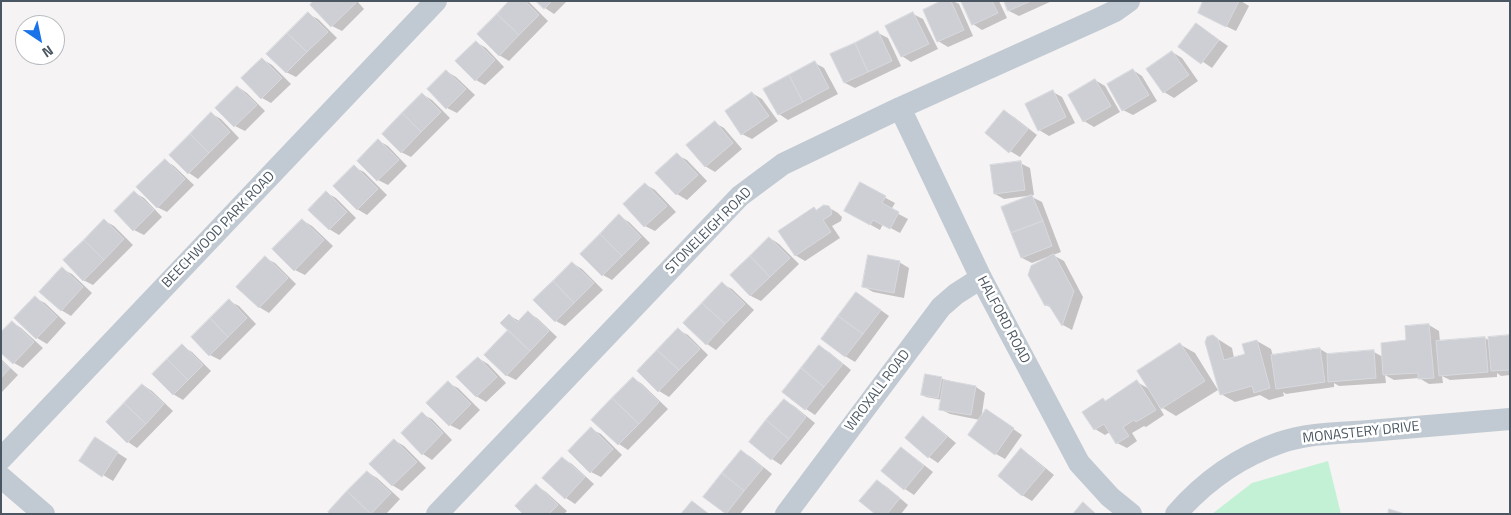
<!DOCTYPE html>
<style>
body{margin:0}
#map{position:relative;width:1511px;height:515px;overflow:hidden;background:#f5f3f3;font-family:"Titillium Web",sans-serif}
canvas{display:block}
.frame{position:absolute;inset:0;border:2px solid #4a5661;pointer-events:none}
.north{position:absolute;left:15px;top:15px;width:50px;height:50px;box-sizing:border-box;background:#fff;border:1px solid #b7bbc0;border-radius:50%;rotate:146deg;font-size:14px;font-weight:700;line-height:20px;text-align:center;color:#4a5661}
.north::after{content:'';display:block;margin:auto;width:18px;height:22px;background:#1a73e8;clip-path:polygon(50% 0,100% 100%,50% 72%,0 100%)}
</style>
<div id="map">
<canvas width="1511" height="515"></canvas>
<div class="frame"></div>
<div class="north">N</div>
</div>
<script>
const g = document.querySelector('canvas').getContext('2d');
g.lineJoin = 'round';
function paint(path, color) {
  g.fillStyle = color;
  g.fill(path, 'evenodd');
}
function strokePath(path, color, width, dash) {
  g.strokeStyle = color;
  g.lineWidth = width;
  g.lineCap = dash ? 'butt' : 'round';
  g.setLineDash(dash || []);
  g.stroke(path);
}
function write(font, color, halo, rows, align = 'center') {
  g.font = font + ' "Titillium Web",sans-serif';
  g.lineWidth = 5;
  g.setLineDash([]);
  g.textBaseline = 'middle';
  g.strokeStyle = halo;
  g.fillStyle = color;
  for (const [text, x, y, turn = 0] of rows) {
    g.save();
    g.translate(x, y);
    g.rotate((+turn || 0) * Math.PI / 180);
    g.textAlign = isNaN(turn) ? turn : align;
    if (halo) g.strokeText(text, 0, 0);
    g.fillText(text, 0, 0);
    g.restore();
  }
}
const green = new Path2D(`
 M1328,461L1341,514H1212L1252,483Z`);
const shadow = new Path2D(`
 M315,1H357L364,9L342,31L332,26Z
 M511,1H528L548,21L509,61L499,55Z
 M538,1H567L554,14L545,8Z
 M944,1H953L959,4L973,36L948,47L938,41L924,10Z
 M962,1H999L1007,18L982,30L973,24Z
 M1005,1H1052L1019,16L1009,11Z
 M1205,1H1241L1249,6L1236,31L1209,18Z
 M308,14L318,19L337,38L296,77L286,72Z
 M913,14L923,19L938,49L911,62L902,56Z
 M1196,24L1228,46L1212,68L1180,46Z
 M878,33L888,38L901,66L855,88L845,83L832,55Z
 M476,42L486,48L504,67L485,85L476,80Z
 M1172,52L1182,58L1198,81L1174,98L1164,92Z
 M262,59L272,65L291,84L271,103L262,98Z
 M815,63L824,68L838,94L788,120L779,114Z
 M1133,70L1142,76L1157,101L1133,115L1123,110Z
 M446,71L456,77L475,95L457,113L447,108Z
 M1095,80L1105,86L1120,112L1094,127L1084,121Z
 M238,87L247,93L265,111L245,131L235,126Z
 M1053,92L1062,97L1075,123L1049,136L1039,130Z
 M752,93L762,99L778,121L752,139L742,134Z
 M422,94L432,100L450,118L411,157L401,152Z
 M1004,111L1014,117L1037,135L1020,157L1010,151Z
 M212,114L221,119L239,138L198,179L189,173Z
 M715,123L724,128L742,149L715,172L705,166Z
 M379,141L388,146L407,166L388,185L378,180Z
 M677,155L687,160L707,181L687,200L677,194L657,173Z
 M165,160L174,166L194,185L167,212L157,207Z
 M1020,163L1030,168L1034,195L1004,199L995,194Z
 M354,167L364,172L387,195L367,215L357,209Z
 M645,184L655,190L676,212L655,231L645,226Z
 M860,184L895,203L891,210L908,219L900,233L883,224L880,230L853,215Z
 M135,193L144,198L162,217L144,235L134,230Z
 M327,193L336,198L356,218L339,235L329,229Z
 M1032,197L1042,202L1061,252L1053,255L1064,261L1083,297L1072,330L1063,325L1053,309L1046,305L1047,257L1032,263L1022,258Z
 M828,207L838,213L842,217L841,221L832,226L840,238L805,261L795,255L814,209L817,211Z
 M619,216L629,222L650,243L612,280L603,275Z
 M302,220L312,226L333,246L305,275L295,270Z
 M105,221L114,226L133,245L93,285L83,280Z
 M770,238L779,244L799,264L761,301L751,296L731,275Z
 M265,258L275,263L296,284L269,313L259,307Z
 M899,262L909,268L904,298L873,292L863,286Z
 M572,263L582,269L603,290L565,326L556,321Z
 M62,269L72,274L92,293L71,316L61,310Z
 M722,284L732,289L754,310L716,350L707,344Z
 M857,293L889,316L855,362L845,356Z
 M35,298L45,303L66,323L47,344L37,338L16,318Z
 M229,301L239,306L256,324L220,360L210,355Z
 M528,313L537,318L557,337L516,380L506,375L510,330L509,315L519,321Z
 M12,322L21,328L43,348L23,368L14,363Z
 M1429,325L1439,331L1440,342L1485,338L1490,341L1510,336V375L1501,376L1497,373V377L1450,380L1442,376L1443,383L1429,384L1419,378L1394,380L1385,375L1386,383L1339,386L1334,383V387L1286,394L1283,392L1284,396L1269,400L1260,395L1235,402L1221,394L1213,336L1232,348L1234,358L1247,355L1257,341L1271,349L1273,356L1320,349L1330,355L1374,352L1383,357L1408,342Z
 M678,330L688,335L708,355L669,397L659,391L639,371Z
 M1181,345L1195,353L1218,390L1176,416L1158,405L1164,415L1146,427L1144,426L1132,433L1137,441L1127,448L1117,443L1110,432L1105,435L1095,429L1084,412L1106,402L1137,382L1151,390Z
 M182,346L192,352L211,371L183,400L173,394Z
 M820,347L829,352L851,370L815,415L806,409L784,392Z
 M478,358L488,364L506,383L486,402L476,396Z
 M1,359L18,375L1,393Z
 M926,375L976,387L985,393L981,420L996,417L1022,435L1005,459L996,454L980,420L950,414L940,409L942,400L926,397L922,395Z
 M633,378L642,384L668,409L628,450L619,444L593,420Z
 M448,383L458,388L480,410L460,430L450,425Z
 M143,385L152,391L173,411L137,448L128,442Z
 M784,400L794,406L815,423L781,465L772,459L751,442Z
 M422,414L432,419L452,440L432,460L423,454Z
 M923,418L933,424L956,443L938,463L929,457L906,438Z
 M591,429L601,434L622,455L601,477L591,472Z
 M394,440L404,446L426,468L402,491L392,485Z
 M104,444L127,459L113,481L80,461Z
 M901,448L910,454L933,472L914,495L905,489L883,471Z
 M1021,450L1031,456L1054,475L1032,501L1022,495Z
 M741,451L751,457L772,474L740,514H726L705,496Z
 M562,458L572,464L594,484L575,504L566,498Z
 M367,472L377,478L400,499L386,514H331Z
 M877,481L887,487L908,505L901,514H877Z
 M537,486L546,492L567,511L564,514H524Z`);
const building = new Path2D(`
 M313,1H354L356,3L331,27L310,5Z
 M509,1H525L539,15L519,35L497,14Z
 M536,1H552L544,9Z
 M941,1H951L964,30L937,42L923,10Z
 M961,1H992L998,13L972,25Z
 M1004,1H1031L1008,11Z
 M1203,1H1239L1226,27L1198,13Z
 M308,12L328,32L307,52L287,33Z
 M913,12L929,44L901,57L885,26Z
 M497,14L519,35L499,56L477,34Z
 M1196,23L1219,40L1201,64L1178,47Z
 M878,31L892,61L868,72L855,43Z
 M287,33L307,52L286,73L266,54Z
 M476,41L495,60L475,81L455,61Z
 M855,43L868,72L844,83L830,54Z
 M1172,51L1189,75L1163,93L1146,69Z
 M262,58L282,78L261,99L241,78Z
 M815,61L829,88L803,102L789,75Z
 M1133,69L1149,95L1122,111L1107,84Z
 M446,70L466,89L446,109L427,89Z
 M789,75L803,102L778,115L763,89Z
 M1095,79L1111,106L1083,122L1068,95Z
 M237,86L257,105L234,127L215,108Z
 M1053,90L1066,117L1038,131L1025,104Z
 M752,92L769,116L741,135L725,111Z
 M422,93L441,112L421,132L402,113Z
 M1004,110L1028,129L1009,153L985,133Z
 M211,112L230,132L209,153L190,134Z
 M402,113L421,132L401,153L382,134Z
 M715,121L733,143L705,167L686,145Z
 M190,134L209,153L188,174L169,155Z
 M378,139L399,160L377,181L357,161Z
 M677,153L698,175L676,195L655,173Z
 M165,159L185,179L157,208L136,187Z
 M1021,161L1025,190L994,194L990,165Z
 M354,165L378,189L357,210L333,186Z
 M860,182L886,196L882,203L899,212L890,229L873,220L870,225L844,211Z
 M645,183L667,206L644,227L623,204Z
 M134,191L154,210L133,231L114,211Z
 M326,191L347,212L329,230L308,210Z
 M1032,195L1043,221L1011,233L1001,207Z
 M824,205L829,206L832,211L831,215L823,220L831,232L795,256L778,231L814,207L816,210Z
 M619,214L641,237L622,256L600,234Z
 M104,219L124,239L104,260L84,240Z
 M302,219L324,240L294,271L272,249Z
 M1043,221L1052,246L1021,258L1011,233Z
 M600,234L622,256L602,276L580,254Z
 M769,237L790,258L770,277L750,256Z
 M84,240L104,260L83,281L63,260Z
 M1054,254L1074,291L1062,326L1048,304L1045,306L1028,275L1031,266Z
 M868,255L900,261L894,293L862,287Z
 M265,256L288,278L259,308L236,287Z
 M750,256L770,277L750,296L730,275Z
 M572,262L594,283L574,303L553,281Z
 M62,267L83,287L61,311L39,292Z
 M553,281L574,303L555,322L533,300Z
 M722,282L745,304L725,324L702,303Z
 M856,292L881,310L863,334L838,316Z
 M35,296L57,317L36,339L14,318Z
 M229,299L247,318L228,337L210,318Z
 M702,303L725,324L706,345L683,323Z
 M528,311L549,331L530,351L500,323L509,314L517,322Z
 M838,316L863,334L845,357L821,339Z
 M210,318L228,337L209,356L191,337Z
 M12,321L34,342L13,364L1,353V332Z
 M1429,324L1434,378L1418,379V373L1383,375L1381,343L1406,340L1405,326Z
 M678,328L700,349L679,370L657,350Z
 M508,330L530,351L506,376L484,355Z
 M1213,335L1218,339L1224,360L1245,354L1242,344L1257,340L1270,388L1254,393L1252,386L1220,395L1205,342L1207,337Z
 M1510,335V370L1491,371L1488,337Z
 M1485,337L1488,372L1439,376L1436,341Z
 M1180,343L1205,381L1161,409L1137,371Z
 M182,344L203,365L188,380L167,359Z
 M819,345L843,364L824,387L801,368Z
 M1320,348L1325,382L1276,389L1271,355Z
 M657,350L679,370L658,392L637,371Z
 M1374,350L1376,378L1328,382L1327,354Z
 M478,357L497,377L476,397L456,377Z
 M167,359L188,380L173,395L152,374Z
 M1,361L10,368L1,378Z
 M801,368L824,387L805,410L782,392Z
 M925,374L942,377L938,398L921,395Z
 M633,377L659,402L639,424L612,398Z
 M944,380L976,386L971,415L939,410Z
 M1137,380L1156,410L1136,422L1134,420L1123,427L1129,436L1116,444L1104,424L1094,430L1082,412L1103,398L1105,401Z
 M448,381L471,404L449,426L426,403Z
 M142,384L164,404L146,424L124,403Z
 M612,398L639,424L618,445L591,420Z
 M784,399L806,417L789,439L766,420Z
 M124,403L146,424L127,443L106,422Z
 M986,409L1014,428L995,455L968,435Z
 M422,412L443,433L422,455L401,433Z
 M923,416L947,437L928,458L905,438Z
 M766,420L789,439L771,460L749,442Z
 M591,427L613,449L590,473L568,451Z
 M95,437L118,452L102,477L79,461Z
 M394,439L417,462L392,486L369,464Z
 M901,447L924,466L904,490L881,471Z
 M1021,448L1045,469L1022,496L998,476Z
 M741,450L763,468L744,491L722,473Z
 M562,457L585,477L565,499L542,478Z
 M367,471L391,493L371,514L347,491Z
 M722,473L744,491L726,514L703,497Z
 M877,480L900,498L887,514H875L859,501Z
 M536,484L558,505L549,514H523L515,506Z
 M347,491L371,514H330L328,512Z
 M692,501L709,514H681Z
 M1083,502L1096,514H1073Z
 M1389,509L1405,514H1388Z`);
const street = new Path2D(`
 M900,108L981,278L1079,463L1110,497L1131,514
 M1,459L436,1
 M1,477L44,514
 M437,514L740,196L783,164L900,108L1098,19L1115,11L1129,1
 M786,514L941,307L956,294L981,278
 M1176,514C1204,482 1239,457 1279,443C1307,433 1339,433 1369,431C1416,427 1463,423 1510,419`);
const streetNames = [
 ["BEECHWOOD PARK ROAD",219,230,-46],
 ["STONELEIGH ROAD",709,231,-45],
 ["HALFORD ROAD",1003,320,62],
 ["WROXALL ROAD",878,391,-53],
 ["MONASTERY DRIVE",1361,433,-6]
];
paint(green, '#c3f1d5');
paint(shadow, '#0003');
paint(building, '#cdcfd5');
strokePath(building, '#d7d9de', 1);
strokePath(street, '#c1cad2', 22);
write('14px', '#4a5661', '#fff', streetNames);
</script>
